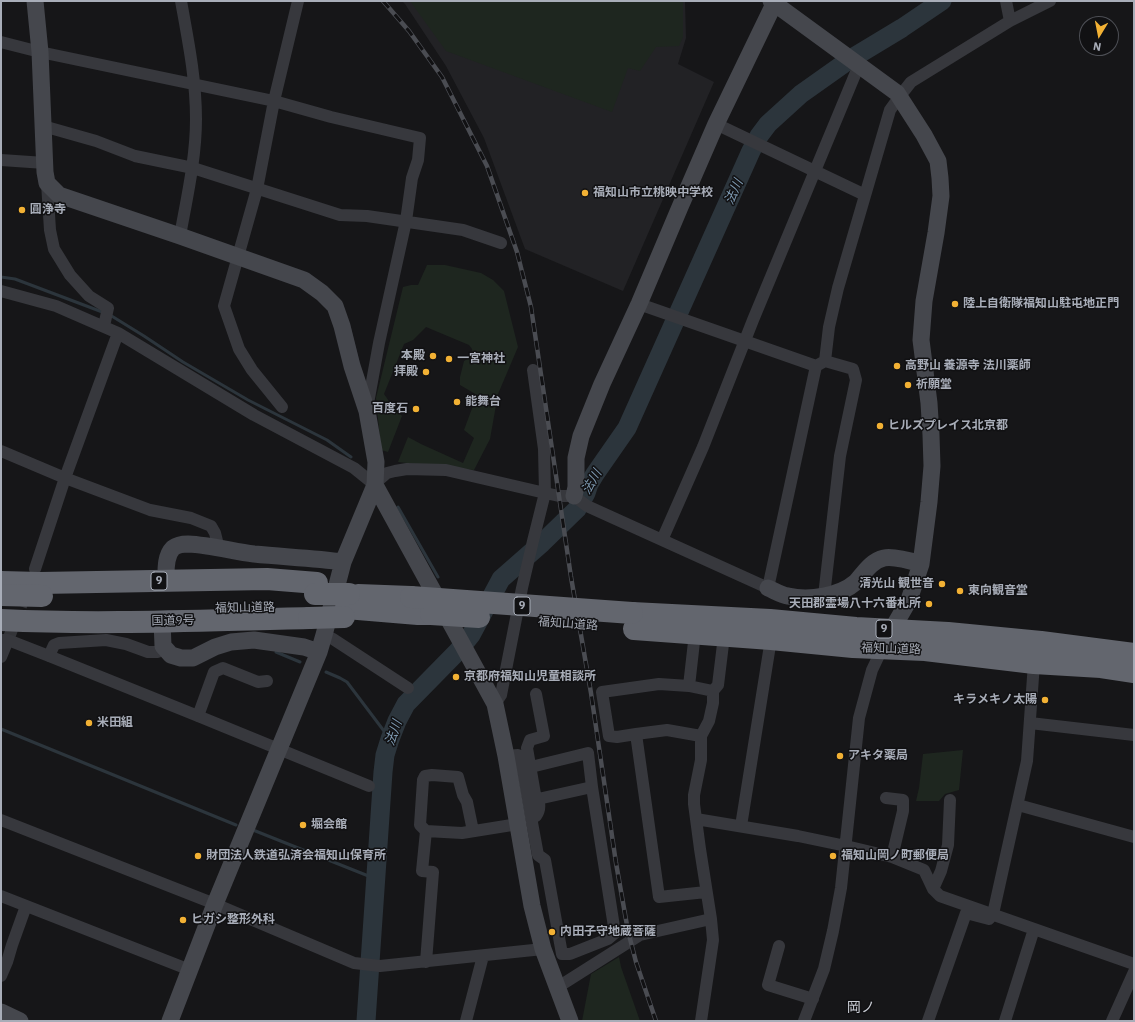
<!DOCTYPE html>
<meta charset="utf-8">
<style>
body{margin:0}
#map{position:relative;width:1135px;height:1022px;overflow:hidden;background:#161618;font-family:"IBM Plex Sans",sans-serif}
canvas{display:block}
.frame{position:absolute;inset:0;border:2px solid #a8adb8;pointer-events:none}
.north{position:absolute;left:1079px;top:16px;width:40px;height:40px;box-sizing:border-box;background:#111113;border:1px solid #4d4f55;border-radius:50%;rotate:190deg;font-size:11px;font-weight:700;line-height:16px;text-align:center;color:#a8adb8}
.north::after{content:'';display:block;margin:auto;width:14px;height:18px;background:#f2b134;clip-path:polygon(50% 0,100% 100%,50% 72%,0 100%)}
</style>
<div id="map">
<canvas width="1135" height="1022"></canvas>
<div class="frame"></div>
<div class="north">N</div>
</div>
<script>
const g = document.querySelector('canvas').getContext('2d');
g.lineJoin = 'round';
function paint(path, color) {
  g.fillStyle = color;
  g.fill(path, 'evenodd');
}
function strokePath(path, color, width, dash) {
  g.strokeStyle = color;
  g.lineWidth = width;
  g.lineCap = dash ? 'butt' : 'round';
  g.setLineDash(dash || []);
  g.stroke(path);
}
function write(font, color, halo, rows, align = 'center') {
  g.font = font + ' "IBM Plex Sans","Noto Sans JP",sans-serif';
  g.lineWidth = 3;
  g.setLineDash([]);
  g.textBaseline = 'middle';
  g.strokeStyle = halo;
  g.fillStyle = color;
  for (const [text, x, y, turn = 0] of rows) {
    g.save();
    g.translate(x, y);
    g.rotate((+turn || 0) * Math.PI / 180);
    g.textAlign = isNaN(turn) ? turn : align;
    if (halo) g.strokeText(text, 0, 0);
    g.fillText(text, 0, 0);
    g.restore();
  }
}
const built = new Path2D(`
 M402,1H685L686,38L678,64L714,82L623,291L525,249L484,138L446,66L405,4Z`);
const green = new Path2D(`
 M410,1H683V37L679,46L656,47L640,71L628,68L612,112L446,51Z
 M427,265H445L481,273L493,280L504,291L518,347L498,394L490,439L474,470L398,462L408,437L421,444L463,463L474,438L464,430L477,395L460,385V377L464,361L469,358L473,354L472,349L469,345L426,327L413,340L404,344L384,394L391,404L402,416L388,452L381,450L376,398L403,287L411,285H418Z
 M963,750L959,790L945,794L939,801H916L919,788L923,754Z
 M619,957L621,967L640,1021H582L591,974Z`);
const stream = new Path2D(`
 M1,277L15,279L105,313
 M110,315L144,336L183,362L248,400L327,440L351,457
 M398,507L438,577
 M469,633L471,635
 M276,652L300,662
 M326,672L340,678L347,682L390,739
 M1,729L236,825
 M253,830L376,879`);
const river = new Path2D(`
 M366,1021L383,772L385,755L390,739L397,721L406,704L458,651L471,635L501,579L542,543L577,509L586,493L589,484L595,474L627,428L751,151L759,136L768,124L801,94L849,60L902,28L942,1`);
const streetTunnel = new Path2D(`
 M8,640L26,593`);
const street = new Path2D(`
 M1006,1L1010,21
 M1,42L40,52L274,101L331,117L420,138L418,160L412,178L406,221L379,343L367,409
 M716,124L865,195
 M43,126L96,141L135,156L193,168L340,215L367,216L463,230L501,243
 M1,160L45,163
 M47,183L50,230L54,249L70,275L89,296L108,308L104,326
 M180,236C187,197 196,158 196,119C196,79 188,40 181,1
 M1,291L56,306L118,333L254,415L354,468L375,485L380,479L387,473L395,471L407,469L446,470L545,493L559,496H574L587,506L768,588L816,366
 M639,304L816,366L825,361L829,327L838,288L890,110L900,96L911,82L1010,21L1050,1
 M282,407L252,370L239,349L224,306L257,189L274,101L298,1
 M1,451L65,478L150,510L191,518L211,526L215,533L217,541L216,547
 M662,540L703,447L753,320L859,65
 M35,569L65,478L118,333
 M824,596L840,456L856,380L853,369L825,361
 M324,635L333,639L408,688
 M1,640H8L49,656L198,716L369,786
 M49,656L54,645L59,643L106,640L126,644L148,652H158L163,646
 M1,657L8,640
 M689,686L695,633
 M495,704L501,695L522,588L533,541L545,493L544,449L533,370
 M198,716L214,672L223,668L258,682L267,681
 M1030,723L1134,735
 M636,734L617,737L609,736L602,692L659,684L689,686L713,691
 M701,736L667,730L636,734L659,897L706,892
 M506,756L518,755L520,757L531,817
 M531,767L588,753L592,787L615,933L608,939L570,954H562L545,860L538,855L531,817L536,816C541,809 540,801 535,794L527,748L530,740L544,736L536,694
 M886,798L903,800V811L892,857
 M538,799L592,787
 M1018,805L1134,837
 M696,819L798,836L846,846L892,857L924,870L933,889L940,896L1134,964
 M1,820L215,904L354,963L380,966L543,949
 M741,826L771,639
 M473,831L467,802L463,795L458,777L432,775L425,776L423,780L420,825L426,831L462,833L518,824
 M933,889L941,871L948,845L950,800
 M1,896L190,970
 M779,946L768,985L813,999
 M426,962L433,872L422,871L426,831
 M1,976L7,962L12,945L26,906
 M558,987L640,935L711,919
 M466,1021L483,956
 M701,1021L713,940L711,919L700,849L694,804V795L701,760V736L709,721L713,703V691L718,685L724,636
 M804,1021L824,969L833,931L841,888L859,718L872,670L882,649
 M928,1021L966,913L989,919L993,914L1027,761L1034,663
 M1005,1021L1034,929
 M1112,1021L1134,972`);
const secondary = new Path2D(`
 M35,1L40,52L45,172L47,183L59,195L180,236L304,280L322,293L335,306L342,326L352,366L367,411L376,462L375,485L343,562L324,635L319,652L215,904L170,1021
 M771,1L897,93L924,135L938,161L940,178L941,196L936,233L924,301L921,340L929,403L931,435L932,466L929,502L921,564L909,600L886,640
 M375,485L495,704L506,756L532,906L543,949L570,1021
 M574,496L576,487V458L581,436L602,384L639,304L680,207L716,124L774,4
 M166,580C166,570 165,556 173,548C177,545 183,544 188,544C210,545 232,551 254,554C284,557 314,558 343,562
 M768,588C775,591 781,595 788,596C809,601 840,596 856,582C864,573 871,561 884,558C894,556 911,561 921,564
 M162,621L163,646L171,655L181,658H193L215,647L231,642L254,640L304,647L319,652
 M1,1012L20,1021`);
const highway = new Path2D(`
 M1,582L40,583L267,579L317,583
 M358,595L411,597
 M346,608L418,614H431
 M632,613L770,620L856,628L948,633L1041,642L1134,654
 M1,620C103,625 206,620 309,618
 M634,629L771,639L853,647L925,650L1034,663L1101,667L1134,672`);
const rail = new Path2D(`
 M383,1L409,31L442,77L487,166L517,252L531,307L571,577L591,693L616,863L628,931L636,962L656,1021`);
const highwayBridge = new Path2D(`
 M315,594H349
 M1,595L42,596
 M411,597L632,613
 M431,614L479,617
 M309,618L344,617`);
const markers = [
 [585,193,4,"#f2b134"],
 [22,210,4,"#f2b134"],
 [955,304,4,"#f2b134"],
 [433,356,4,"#f2b134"],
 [449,359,4,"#f2b134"],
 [897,366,4,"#f2b134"],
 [426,372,4,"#f2b134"],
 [908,385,4,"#f2b134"],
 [457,402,4,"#f2b134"],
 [416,409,4,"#f2b134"],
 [880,426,4,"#f2b134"],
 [942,584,4,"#f2b134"],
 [960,591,4,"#f2b134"],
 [929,604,4,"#f2b134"],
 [456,677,4,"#f2b134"],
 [1045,700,4,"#f2b134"],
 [89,723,4,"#f2b134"],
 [840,756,4,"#f2b134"],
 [303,825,4,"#f2b134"],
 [198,856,4,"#f2b134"],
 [833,856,4,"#f2b134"],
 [183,920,4,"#f2b134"],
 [552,932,4,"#f2b134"]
];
const shields = [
 [159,581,16],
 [522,606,16],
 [884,629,16]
];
const shieldNames = [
 ["9",159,581],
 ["9",522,606],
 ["9",884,629]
];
const poiNames = [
 ["福知山市立桃映中学校",593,193],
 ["圓浄寺",30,210],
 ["陸上自衛隊福知山駐屯地正門",963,304],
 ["本殿",425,356,"right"],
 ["一宮神社",457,359],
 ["高野山 養源寺 法川薬師",905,366],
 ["拝殿",418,372,"right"],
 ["祈願堂",916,385],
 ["能舞台",465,402],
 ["百度石",408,409,"right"],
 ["ヒルズプレイス北京都",888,426],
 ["清光山 観世音",934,584,"right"],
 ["東向観音堂",968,591],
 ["天田郡霊場八十六番札所",921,604,"right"],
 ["京都府福知山児童相談所",464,677],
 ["キラメキノ太陽",1037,700,"right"],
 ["米田組",97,723],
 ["アキタ薬局",848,756],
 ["堀会館",311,825],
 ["財団法人鉄道弘済会福知山保育所",206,856],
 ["福知山岡ノ町郵便局",841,856],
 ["ヒガシ整形外科",191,920],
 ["内田子守地蔵菩薩",560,932]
];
const streetNames = [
 ["福知山道路",245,608,-1],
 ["国道9号",173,621,-1],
 ["福知山道路",568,624,4],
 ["福知山道路",891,649,2]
];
const waterNames = [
 ["法川",734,192,-66],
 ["法川",592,482,-60],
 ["法川",394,733,-71]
];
const quarterNames = [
 ["岡ノ",861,1008]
];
paint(built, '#222225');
paint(green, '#1e261f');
strokePath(stream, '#2c353c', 3);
strokePath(river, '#2c353c', 19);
strokePath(streetTunnel, '#333438', 12, [12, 6]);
strokePath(street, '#37383d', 12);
strokePath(secondary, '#45474d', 17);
strokePath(highway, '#63666e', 22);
strokePath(rail, '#4a4c52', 4.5);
strokePath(rail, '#111113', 3, [9]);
strokePath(highwayBridge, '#63666e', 22);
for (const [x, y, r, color] of markers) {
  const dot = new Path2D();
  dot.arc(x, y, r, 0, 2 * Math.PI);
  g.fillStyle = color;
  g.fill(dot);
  strokePath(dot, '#111113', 1.5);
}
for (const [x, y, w] of shields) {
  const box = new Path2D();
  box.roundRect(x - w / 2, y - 9, w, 18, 3);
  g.fillStyle = '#111113';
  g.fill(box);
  strokePath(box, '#a8adb8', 1);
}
write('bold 11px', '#a8adb8', null, shieldNames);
write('bold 12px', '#a8adb8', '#111113', poiNames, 'left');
write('12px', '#a8adb8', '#111113', streetNames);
write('italic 13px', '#7f9bb3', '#111113', waterNames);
write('14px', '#c9ccd4', '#111113', quarterNames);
</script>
